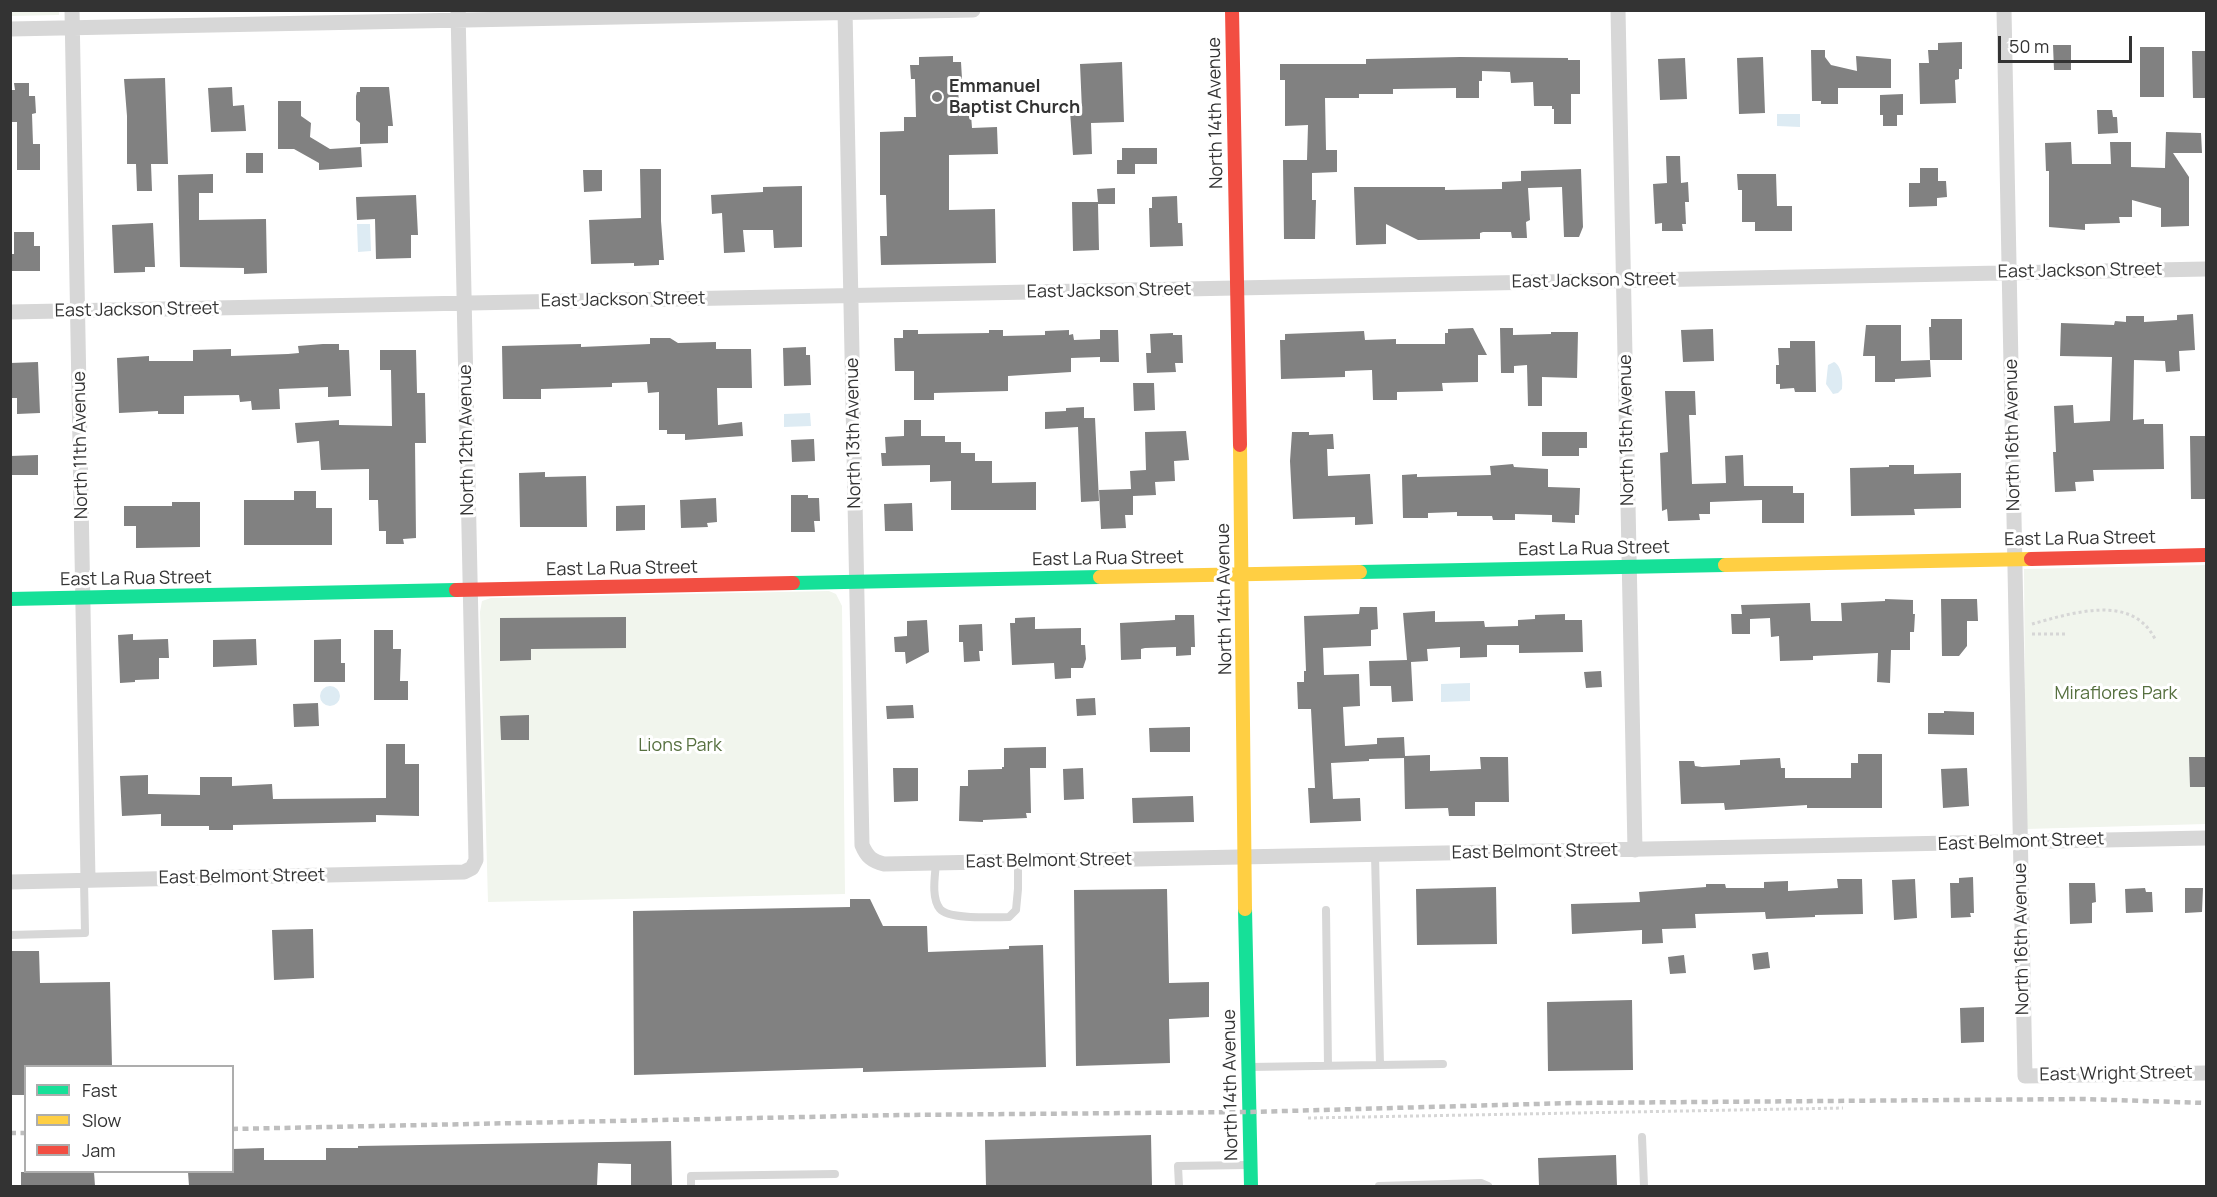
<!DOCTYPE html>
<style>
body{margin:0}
#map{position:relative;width:2217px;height:1197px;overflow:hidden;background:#fff;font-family:Manrope,sans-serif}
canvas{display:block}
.frame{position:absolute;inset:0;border:12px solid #333;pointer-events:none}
.legend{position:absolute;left:24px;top:1065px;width:210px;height:108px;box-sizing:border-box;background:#fff;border:2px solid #adadad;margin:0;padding:8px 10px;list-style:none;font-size:18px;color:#333}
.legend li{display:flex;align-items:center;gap:12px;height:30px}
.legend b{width:30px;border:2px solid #adadad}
.scale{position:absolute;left:1998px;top:36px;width:134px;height:27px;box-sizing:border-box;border:3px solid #333;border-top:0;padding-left:8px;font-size:18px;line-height:21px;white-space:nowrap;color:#333;-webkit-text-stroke:4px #fff;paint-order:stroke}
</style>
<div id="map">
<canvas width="2217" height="1197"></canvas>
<div class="frame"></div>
<ul class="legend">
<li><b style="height:8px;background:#16e098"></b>Fast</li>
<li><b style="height:8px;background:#ffcf43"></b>Slow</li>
<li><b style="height:8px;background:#f24e42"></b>Jam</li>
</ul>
<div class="scale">50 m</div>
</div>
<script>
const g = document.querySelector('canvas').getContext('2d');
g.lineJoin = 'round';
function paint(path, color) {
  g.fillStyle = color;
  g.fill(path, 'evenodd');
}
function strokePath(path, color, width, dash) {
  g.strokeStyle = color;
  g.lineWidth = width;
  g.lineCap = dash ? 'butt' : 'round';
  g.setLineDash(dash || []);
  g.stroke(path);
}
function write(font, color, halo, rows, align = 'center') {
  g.font = font + ' Manrope,sans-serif';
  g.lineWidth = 6;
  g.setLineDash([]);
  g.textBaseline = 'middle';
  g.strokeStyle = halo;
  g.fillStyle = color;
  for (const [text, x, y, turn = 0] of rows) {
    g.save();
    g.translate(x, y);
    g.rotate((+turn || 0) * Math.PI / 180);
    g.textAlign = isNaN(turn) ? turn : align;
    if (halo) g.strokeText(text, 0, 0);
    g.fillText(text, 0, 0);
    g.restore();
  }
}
const green = new Path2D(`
 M10,11H59V15L11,16Z
 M2206,565V824L2026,829L2024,569Z
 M829,591L836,594L842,606L845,894L488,902L480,612L482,601L491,598Z`);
const water = new Path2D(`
 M1777,114H1800V127L1777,126Z
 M357,224H370L371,251L358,252Z
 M1834,362C1842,366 1843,381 1842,389L1838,393L1833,394L1826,384L1828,365Z
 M810,413L811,426L784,427V414Z
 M1470,683V701L1441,702V684Z
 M320 696a10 10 0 1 1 20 0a10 10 0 1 1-20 0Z`);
const building = new Path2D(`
 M1962,42V69H1959V79L1955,80L1956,103L1920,104L1919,63H1929L1928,50H1938V43Z
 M2053,45H2071V70H2054Z
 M2140,47H2164V97H2140Z
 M1811,50H1825V57L1831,65L1857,71L1856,56L1891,59V88H1838V104H1821V101H1812Z
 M2192,51H2206V98H2193Z
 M953,56V62H961L962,79H958L959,116L971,115L972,128L997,127L998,154L949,155V210L995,209L996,263L881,265L880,236H887L886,195H880V132L904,131V117H916L915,79H911L910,65H919V57Z
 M1460,57L1568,58V60H1580V94H1571V124H1554V109H1552V106H1534L1533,82L1511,83L1510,72L1482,71V81H1479V98H1456V88L1393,89V94H1359V98H1325L1326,150H1337V172L1312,173V200H1316L1315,239H1284L1283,160H1307L1308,125L1285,126V80H1280V64H1366V59Z
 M1763,57L1765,113L1739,114L1737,58Z
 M1685,58L1687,99L1660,100L1658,59Z
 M1122,62L1124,122L1091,123L1092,154L1073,155L1070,111L1082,110L1080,64Z
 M165,78L168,164H151L152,191H137L136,164H127V116L124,79Z
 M14,83H29V96H35L36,113L32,114L33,144H40V170H17V122H10V90H15Z
 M232,87L233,106L244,105L246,131L211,132L208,88Z
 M360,87H389L393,126H388V143L360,144V123L356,120V96L357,92H360Z
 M1903,94V115H1897V126H1883V115H1880V95Z
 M278,101H301V116L311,123L310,137L330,149L361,147L362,167L319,170V163L294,149H278Z
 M2097,110H2112L2113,117H2117L2118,133L2098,134Z
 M2166,132L2201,133L2202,153H2173L2189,177V226L2161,227V208L2132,200V217H2119L2120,223L2085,224V230L2049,227V171H2046L2045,143L2071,142L2072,164H2111L2110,142H2131V167L2165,168Z
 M1122,148H1157V164H1135V174H1117V160H1122Z
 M246,153H263V173H246Z
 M1666,156H1680L1681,183L1688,182L1689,202H1685L1686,224H1682L1683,231H1662V223L1655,224L1653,184L1667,183Z
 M1920,168H1938V181H1946L1947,197L1937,198V206L1909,207V183H1920Z
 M640,169H661V221L664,260H659V265L634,266V263L591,264L589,220L641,218Z
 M1581,169L1583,227L1579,237H1564L1562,187L1528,188L1530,220L1526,222L1527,238H1512L1511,232H1483L1480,233V239L1418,240L1386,224V244L1356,245L1354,187H1445V190L1502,189V182L1521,181V171Z
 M583,170H602V191L584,192Z
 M213,174V193H199V220L266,219L267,273L244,274V268L180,267L178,175Z
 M1737,174H1776L1777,206H1792V231H1755V222H1742V190H1738Z
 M802,186V247L774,248L773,230H743L745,252L724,253L722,213L712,214L711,195L763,192V187Z
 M1115,188V204H1098L1099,250L1073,251L1072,202H1098L1097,189Z
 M416,195L418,235H411V258L376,259L375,219L357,220L356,197Z
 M1177,196L1178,223H1182L1183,246L1150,247L1149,208H1152V197Z
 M153,223L155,267H145V272L114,273L112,225Z
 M14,232H34V246H40V271H10V254H14Z
 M2193,314L2195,350L2179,351L2180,371L2166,372L2165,361L2134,360L2133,420L2144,419V424H2163L2164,469L2093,470L2094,481L2075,482L2076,491L2055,492L2053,452H2056L2054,406L2073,405L2074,423L2110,421L2112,357L2060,356L2061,323L2114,325L2115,321L2126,322V316H2144V322L2177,320V315Z
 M1931,319H1962V360H1930L1929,327H1931Z
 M1866,325H1901V361L1930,360L1931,377L1895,379V382H1875V356H1863Z
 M1473,328L1487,355H1478V382L1442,383L1443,391L1397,392V400H1373L1372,370L1345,371V377L1281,379L1280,340H1285V334L1364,331L1365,340L1396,339V344H1445V333H1448V329Z
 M1500,328H1513V335L1551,334V332H1578L1577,378L1542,377V406H1528L1527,365L1514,366V373H1501Z
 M1713,329L1714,361L1683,362L1681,330Z
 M903,330H918V334L989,333V330H1003V336L1045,335V331L1069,330V335L1073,334L1074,340L1100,339V330H1118L1119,362H1100V357L1071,358V372L1008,376V391L934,393V400H914V371H895L894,338H903Z
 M1173,333V335H1182L1183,363H1175L1176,372L1147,373L1146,353H1151L1150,334Z
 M650,338H670L678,343L716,342V349H751L752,388H717L718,425L742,422L743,436L685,440V434H667V430H659V392L648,393L647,382L612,383V387L541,389V399H503L502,346L581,344V347L650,344Z
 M1790,341H1815L1816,392H1795L1794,388L1780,389V384H1776V365H1779L1778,348H1790Z
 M323,344H339V350H349L351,396L328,397V387L279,389L280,409L252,410L251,401L240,402L239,395L184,396V414H158V411L119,413L117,358L149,356V361H193V350L231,349V356L288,354L299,353L298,346Z
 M806,347V355H810L811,385L784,386L783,348Z
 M380,350H416L417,393H425L426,443H415L416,538L403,539L404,544H386V531H379L378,500H369V469L321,470L319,441L297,443L295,423L339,420V425L392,426L391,370H380Z
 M38,362L40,413L17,414V398H12L10,363Z
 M1133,383H1154L1155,410L1134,411Z
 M1665,391H1695L1696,415H1689L1692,484L1726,483L1725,456L1743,455L1744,486H1793V493H1804V523H1762V500L1710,502V514H1699L1700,520L1668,521L1667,509L1662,511L1660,453L1668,452Z
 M1084,407V418H1095L1099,501L1081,502L1078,427L1045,429V412L1066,411V408Z
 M904,420H921V436H945V442H961V453H975V461H992V483L1036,482V510H951V481L930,482V465L882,466L881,453H886L885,437L904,436Z
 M1186,431L1189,460L1174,461L1175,481L1155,482L1156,495L1133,496V515H1125L1126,528L1101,529L1099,490L1131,489L1130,471L1146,470L1145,432Z
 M1292,432H1309V435L1333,434L1334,449H1327L1328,476L1370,474L1373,524L1355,525V517L1293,519L1290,461Z
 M1542,432H1587V448H1579V456H1542Z
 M2190,436H2206V499H2191Z
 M814,439L815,461L792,462L791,440Z
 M38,455V475H10V456Z
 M1513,464L1514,467L1548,469V487L1580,488L1579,515H1575V523L1552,522V515L1515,514V520H1493L1492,516H1457V512L1428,513V518H1403L1402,475L1417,474V477L1491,475L1490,466Z
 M1889,465H1914V474L1961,473V508L1914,509L1915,515L1851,516L1850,468L1889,467Z
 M545,472V477L586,476L587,527H520L519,473Z
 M294,491H316V508H332V545H244V500H294Z
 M791,495H808V498H819L820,521H814L815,532H791Z
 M716,498L717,522L707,523L708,527L681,528L680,500Z
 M172,502H200V547L136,548V526H124V506H172Z
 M912,503L913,531H885L884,504Z
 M645,505V530L616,531V506Z
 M1885,599L1913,600V614H1915L1914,632H1910V650H1891L1890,683L1877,682L1878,653L1813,656V660L1780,661L1779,636L1771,637L1770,618L1750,619V634H1732L1731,614H1742L1741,605L1810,603L1811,621H1842L1841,603L1885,601Z
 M1941,599H1977L1978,621H1967V646L1959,656H1942Z
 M1360,607H1377L1378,629L1371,630V646L1323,648L1324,675L1359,674L1360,706L1343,707L1345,746L1377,744V738L1404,737L1405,756L1430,755V771L1481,769L1480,757H1508L1509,802H1475V816H1449L1448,808L1405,809L1404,758L1369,759V761L1331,763L1333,799L1360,798L1361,821L1310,823L1308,788H1315L1311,709H1298L1297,682H1304V671H1306L1304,616L1359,614Z
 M1435,611V622L1484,621L1485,627L1518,626V620L1535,619V615L1565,614V620H1582L1583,652L1519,653V645H1487V657L1460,658V647L1427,649L1428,661L1411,662L1413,701L1392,702L1391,686H1370L1369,661L1407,660L1403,613Z
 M1175,615H1194L1195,647H1191V655L1176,656V647L1145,648L1141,649V659L1121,660L1120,623L1175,620Z
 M626,617V648L531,649V660L500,661V618Z
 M1035,617V629L1081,628V645H1085L1086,659L1083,668H1071V678L1055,679L1054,663L1012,665L1010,623H1015V618Z
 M927,620L929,652L906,664L905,652H895L894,637L907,636V621Z
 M982,624L983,651H979L980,661L964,662L963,642H959V625Z
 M374,630H393V649H401L400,681H408V700H374Z
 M133,634V640L168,639L169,658H159V679L135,680V682L120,683L118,635Z
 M256,639L257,665L213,667V640Z
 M341,639V663H345V682H314V640Z
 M1601,671L1602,687L1586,688L1584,672Z
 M1095,698L1096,715L1077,716L1076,699Z
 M318,703L319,726L294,727L293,704Z
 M913,705L914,718L887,719L886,706Z
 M1944,711L1974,712V735L1928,734V713H1944Z
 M529,715V740H501L500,716Z
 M1190,727V752H1150L1149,728Z
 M386,744H405V764H419V816L376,815V822L233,825V830H209V826H161V814L122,816L120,776L148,775V794L200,795V777H232V786L272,784L273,799L386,798Z
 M1046,747V768H1030L1031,813H1026L1027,818L983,820V822L959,821L960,786H968V770L1002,769V767H1004V748Z
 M1858,754H1882V808H1807V805L1725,810L1724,803L1681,804L1679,761H1694L1695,766L1702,767L1740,765V760L1780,758L1781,768H1785V778H1851V763H1858Z
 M2189,757H2206V787H2190Z
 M893,768H918V801L894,802Z
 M1083,768L1084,799L1064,800L1063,769Z
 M1967,768L1969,806L1943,808L1941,769Z
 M1193,796L1194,822L1133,823L1132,798Z
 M1973,877L1974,913H1970L1971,917L1951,918L1950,883H1959V878Z
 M1837,879H1862L1863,914L1815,915V917L1766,919L1765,912L1695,914L1696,928L1662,929L1663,943L1642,944V930L1572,934L1571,904L1640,902L1639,892L1706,887V884H1725L1726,888H1764V882L1788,881V891L1838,888Z
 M1915,879L1917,918L1894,920L1892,880Z
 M2069,883H2095L2096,902L2092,903V923L2070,924Z
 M1496,887L1497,944L1417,945L1416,889Z
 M2145,888L2146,892H2152L2153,912L2126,913L2125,889Z
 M2185,888H2203L2202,912L2185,913Z
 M1167,889L1169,983L1209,982V1017L1169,1019L1170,1063L1076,1066L1074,890Z
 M850,899H870L883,926H927L928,952L1009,949V946L1043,945L1046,1067L863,1072V1068L634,1075L633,911L850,907Z
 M313,929L314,978L274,980L272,930Z
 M10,951H39L40,983L110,982L112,1066H26V1095H10Z
 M1768,952L1770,968L1754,970L1752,954Z
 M1684,955L1686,973L1670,974L1668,957Z
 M1632,1000L1633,1070L1548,1071L1547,1002Z
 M1984,1007V1042L1961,1043L1960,1008Z
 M1151,1135L1152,1186H986L985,1140Z
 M671,1141L672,1186H631V1164L598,1163L597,1186H189L188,1172H232V1149L264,1148V1160H326V1148H358V1146Z
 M1616,1155L1617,1186H1539L1538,1158Z
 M21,1172H94L95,1186H21Z`);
const path = new Path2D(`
 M2032,624C2072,613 2132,593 2155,639
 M2032,634H2066
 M1308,1118L1843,1108`);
const lane = new Path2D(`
 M1375,855L1380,1065
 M936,863C935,876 931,898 940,909C949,920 994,917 1009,917L1016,910L1018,889V861
 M1326,910L1328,1066
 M10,935L85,933L84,880
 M1250,1067L1443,1064
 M1642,1137L1644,1186
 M691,1186V1176L835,1174
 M1179,1186L1178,1166L1249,1165
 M1379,1186L1481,1183L1488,1186`);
const street = new Path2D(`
 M72,10L88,880
 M845,10L862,845C867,857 872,861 884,864L2206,838
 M1618,10L1635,850
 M2004,10L2025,1076L2206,1073
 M10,29L973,10
 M10,312L2206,269
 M10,882L464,872L472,868L476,860L458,10`);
const fast = new Path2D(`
 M1360,572L1725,565
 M793,583L1100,577
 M10,599L456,590
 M1245,909L1251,1186`);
const slow = new Path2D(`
 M1240,445L1245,909
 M1725,565L2031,559
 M1100,577L1360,572`);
const jam = new Path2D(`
 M1232,10L1240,445
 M2031,559L2206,555
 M456,590L793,583`);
const rail = new Path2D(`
 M232,1129L900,1115L1250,1112L1571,1103L2083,1099L2206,1103
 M10,1133H26`);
const markers = [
 [937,97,6,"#7a7a7a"]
];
const poiNames = [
 ["Emmanuel",949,87],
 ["Baptist Church",949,108]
];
const streetNames = [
 ["North 14th Avenue",1216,113,-91],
 ["East Jackson Street",2080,271,-1],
 ["East Jackson Street",1594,281,-1],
 ["East Jackson Street",1109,291,-1],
 ["East Jackson Street",623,300,-1],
 ["East Jackson Street",137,310,-1],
 ["North 15th Avenue",1627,430,-91],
 ["North 13th Avenue",854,433,-91],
 ["North 16th Avenue",2013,435,-91],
 ["North 12th Avenue",467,440,-91],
 ["North 11th Avenue",81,445,-91],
 ["East La Rua Street",2080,539,-1],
 ["East La Rua Street",1594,549,-1],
 ["East La Rua Street",1108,559,-1],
 ["East La Rua Street",622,569,-1],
 ["East La Rua Street",136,579,-1],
 ["North 14th Avenue",1225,599,-91],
 ["East Belmont Street",2021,842,-2],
 ["East Belmont Street",1535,852,-1],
 ["East Belmont Street",1049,861,-1],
 ["East Belmont Street",242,877,-1],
 ["North 16th Avenue",2022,939,-91],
 ["East Wright Street",2116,1074,-1],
 ["North 14th Avenue",1231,1085,-91]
];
const parkNames = [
 ["Miraflores Park",2116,694],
 ["Lions Park",680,746]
];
paint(green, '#f1f5ed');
paint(water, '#ddebf3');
paint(building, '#818181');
strokePath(path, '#d6d6d6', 3, [3, 3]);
strokePath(lane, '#d7d7d7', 8);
strokePath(street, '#d7d7d7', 15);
strokePath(fast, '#16e098', 14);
strokePath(slow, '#ffcf43', 14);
strokePath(jam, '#f24e42', 14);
strokePath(rail, '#bebebe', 4.5, [6, 4.5]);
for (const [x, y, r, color] of markers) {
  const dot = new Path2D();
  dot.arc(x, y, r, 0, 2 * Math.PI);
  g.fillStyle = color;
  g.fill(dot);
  strokePath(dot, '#fff', 2);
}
write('bold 18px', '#333', '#fff', poiNames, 'left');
write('18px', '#333', '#fff', streetNames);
write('18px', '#56703f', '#fff', parkNames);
</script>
